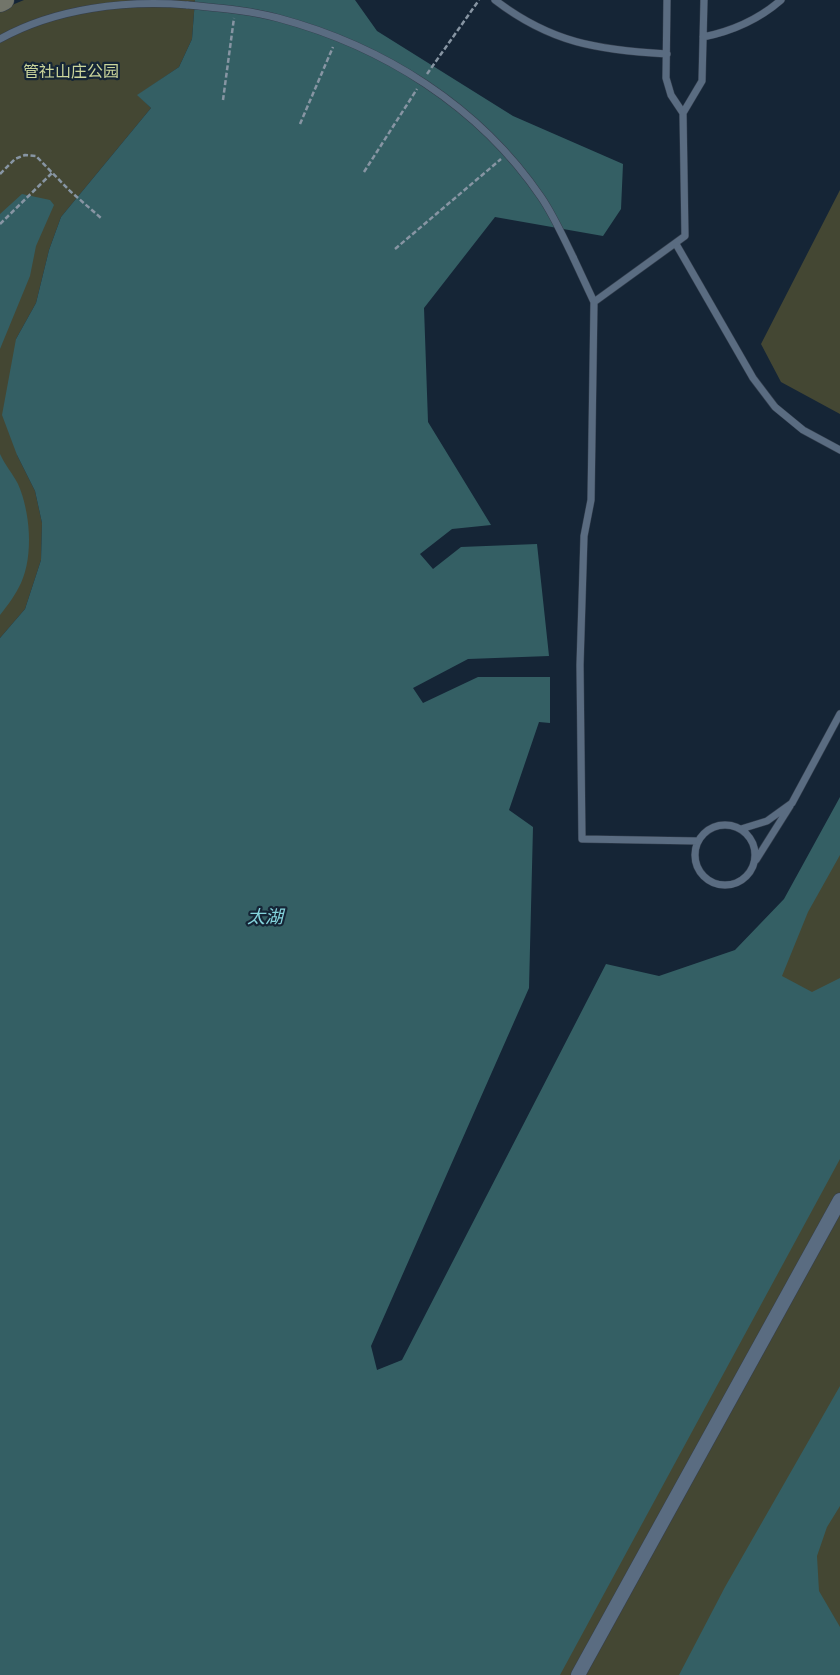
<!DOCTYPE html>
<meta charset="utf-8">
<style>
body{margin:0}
canvas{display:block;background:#152536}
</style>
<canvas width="840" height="1675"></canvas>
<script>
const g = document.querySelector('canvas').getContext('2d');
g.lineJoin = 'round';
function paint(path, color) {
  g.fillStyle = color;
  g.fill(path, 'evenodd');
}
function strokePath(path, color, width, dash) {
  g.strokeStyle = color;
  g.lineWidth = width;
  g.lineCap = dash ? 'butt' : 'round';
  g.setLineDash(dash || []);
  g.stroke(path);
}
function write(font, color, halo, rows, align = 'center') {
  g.font = font + ' "Asap Condensed","Noto Sans SC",sans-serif';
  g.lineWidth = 4.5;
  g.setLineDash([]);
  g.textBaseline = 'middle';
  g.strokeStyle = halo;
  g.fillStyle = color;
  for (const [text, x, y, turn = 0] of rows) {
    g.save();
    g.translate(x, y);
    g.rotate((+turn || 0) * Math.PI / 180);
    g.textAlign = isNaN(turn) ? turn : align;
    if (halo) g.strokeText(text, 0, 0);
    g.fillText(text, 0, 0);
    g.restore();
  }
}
const green = new Path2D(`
 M24,0H195L192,39L179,67L138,95L151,108L61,217L49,250L36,303L16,339L17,455L35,491L42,523L41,560L25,609L0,638V10Z
 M840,190V414L781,382L761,344Z
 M840,837V1016L773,978Z
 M840,1136V1408L697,1675H534Z
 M840,1485V1642L806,1563Z`);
const water = new Path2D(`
 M195,0H355L377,31L513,116L623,164L621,209L603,236L495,217L424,308L428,422L491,525L452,529L420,554L433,569L461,547L537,544L549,656L468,659L413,688L423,703L478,677H550V723L539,722L509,810L533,827L529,988L371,1346L377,1370L402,1360L606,964L659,976L735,950L784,899L840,797V855L808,912L782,976L812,992L840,978V1159L560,1675H0V638L25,609L41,560L42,523L35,491L17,455L2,415L16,339L36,303L49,250L61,217L151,108L137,95L179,67L192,39Z
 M22,194L50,200L54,205L36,246L30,276L0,349V214Z
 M0,454C5,465 13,474 18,484C30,511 34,555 21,583C16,594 8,605 0,615Z
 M840,1386V1506L827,1527L817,1556L819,1591L840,1627V1675H679L725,1587Z`);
const path = new Path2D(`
 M427,74L479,0
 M223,100L234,18
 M300,124L333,47
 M364,172L417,89
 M0,174L15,159L25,155L36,156L70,191L101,218
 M0,224L52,173
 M395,249L501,159`);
const lane = new Path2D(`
 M495,0C551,43 598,50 667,54
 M667,0L666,78L671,95L683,113
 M703,37C733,31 758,20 781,0
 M0,39C56,8 125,0 188,5
 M676,244L753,378L775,407L803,430L840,450
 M573,257L594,302L591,500L584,536L580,665L582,839L698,841
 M594,302L685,236L683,113L702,81L704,0
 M695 855a30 30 0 1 1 60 0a30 30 0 1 1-60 0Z
 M741,829L767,821L792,803L840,714
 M756,860L790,806`);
const street = new Path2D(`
 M578,1675L840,1200`);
const secondary = new Path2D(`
 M0,2L4,0`);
const laneBridge = new Path2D(`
 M188,5C218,8 248,10 278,18C383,46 479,106 541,197C554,216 563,237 573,257`);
const parkNames = [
 ["管社山庄公园",71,72]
];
const waterNames = [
 ["太湖",265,917]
];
paint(green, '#444733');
paint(water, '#345f64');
strokePath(lane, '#343f4e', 8);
strokePath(street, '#343f4e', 15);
strokePath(secondary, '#343f4e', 21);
strokePath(path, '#8795a3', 2.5, [5, 2.5]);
strokePath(lane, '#5a6c81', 7);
strokePath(street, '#5a6c81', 14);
strokePath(secondary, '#72756a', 20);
strokePath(laneBridge, '#343f4e', 8, []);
strokePath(laneBridge, '#5a6c81', 7);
write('16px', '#cbd59b', '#152536', parkNames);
write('italic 18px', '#85d4dd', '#152536', waterNames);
</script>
